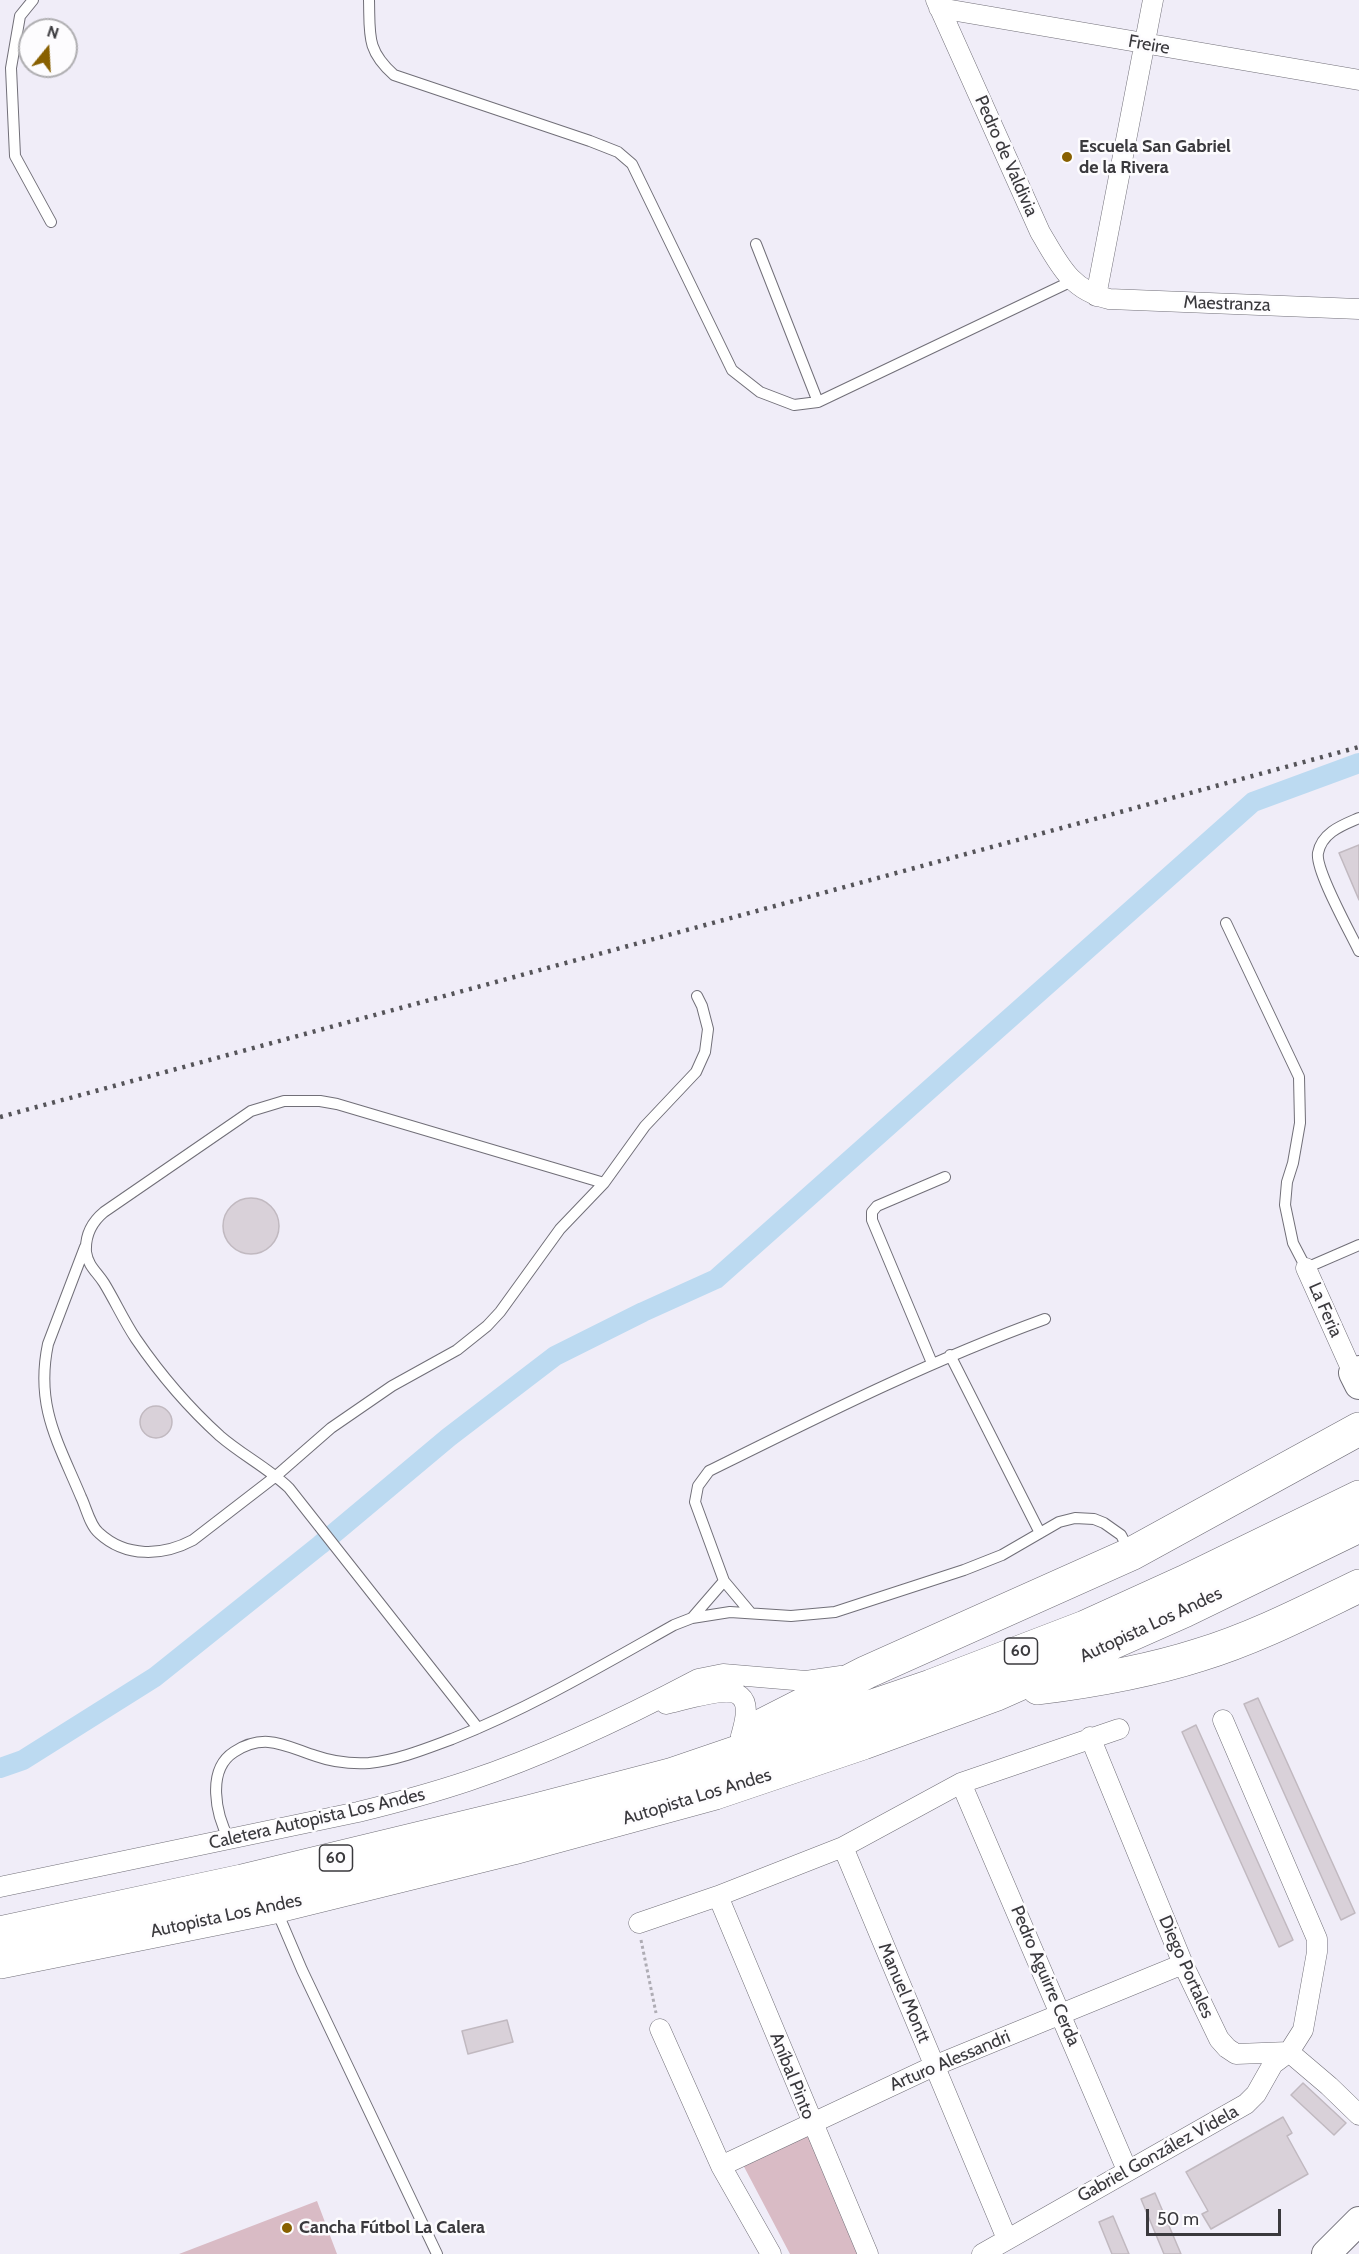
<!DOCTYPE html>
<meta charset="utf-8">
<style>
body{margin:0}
#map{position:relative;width:1359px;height:2254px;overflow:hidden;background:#f0edf8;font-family:Cabin,sans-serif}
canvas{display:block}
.north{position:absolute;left:18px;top:18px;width:60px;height:60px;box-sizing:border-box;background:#fdfcfe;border:2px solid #afaeb1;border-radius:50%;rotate:18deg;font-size:16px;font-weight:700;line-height:24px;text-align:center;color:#3a393d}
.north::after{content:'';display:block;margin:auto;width:21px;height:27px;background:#886000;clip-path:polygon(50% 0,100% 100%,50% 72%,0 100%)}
.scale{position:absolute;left:1146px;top:2209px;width:135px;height:27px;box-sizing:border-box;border:3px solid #3a393d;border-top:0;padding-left:8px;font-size:18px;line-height:21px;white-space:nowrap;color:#3a393d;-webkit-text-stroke:4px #fdfcfe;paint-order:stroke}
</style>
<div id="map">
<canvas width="1359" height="2254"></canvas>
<div class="north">N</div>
<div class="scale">50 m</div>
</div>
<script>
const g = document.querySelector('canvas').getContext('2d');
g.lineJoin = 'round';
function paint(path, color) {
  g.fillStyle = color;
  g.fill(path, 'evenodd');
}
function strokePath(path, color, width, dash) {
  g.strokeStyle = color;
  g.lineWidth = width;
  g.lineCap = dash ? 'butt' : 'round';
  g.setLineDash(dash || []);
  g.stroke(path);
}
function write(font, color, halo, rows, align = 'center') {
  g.font = font + ' Cabin,sans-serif';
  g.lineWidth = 5;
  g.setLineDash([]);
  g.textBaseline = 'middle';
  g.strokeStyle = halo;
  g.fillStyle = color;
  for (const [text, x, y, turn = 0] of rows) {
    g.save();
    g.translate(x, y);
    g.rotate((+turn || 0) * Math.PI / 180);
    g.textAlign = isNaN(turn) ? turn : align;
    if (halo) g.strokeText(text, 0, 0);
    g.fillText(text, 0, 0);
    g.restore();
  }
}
const green = new Path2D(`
 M810,2131L861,2254H790L741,2161Z
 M317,2201L337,2254H179Z`);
const canal = new Path2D(`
 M0,1768L23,1760L155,1677L320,1545L449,1437L555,1356L643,1312L716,1279L1253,802L1359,763`);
const building = new Path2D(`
 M1359,845V900L1339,853Z
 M223 1226a28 28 0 1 1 56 0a28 28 0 1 1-56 0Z
 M140 1422a16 16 0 1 1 32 0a16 16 0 1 1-32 0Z
 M1258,1698L1355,1913L1341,1920L1244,1704Z
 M1196,1725L1293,1940L1279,1947L1182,1732Z
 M507,2020L513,2042L468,2054L462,2031Z
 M1303,2083L1346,2123L1334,2135L1291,2095Z
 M1283,2117L1292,2133L1287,2136L1308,2174L1211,2229L1202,2214L1208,2211L1186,2172Z
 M1155,2193L1181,2254H1164L1141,2199Z
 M1113,2216L1129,2254H1112L1099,2222Z`);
const path = new Path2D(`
 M641,1940L656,2013`);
const lane = new Path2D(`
 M33,0L20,16L11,68L15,156L51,222
 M369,0C370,35 366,50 394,75L590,141L618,152L632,164L732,370L760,392L794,405L818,402L1072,281
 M756,244L818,402
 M1359,818C1343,825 1322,832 1318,853C1315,870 1350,932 1359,951
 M1226,923L1299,1077L1300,1123L1293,1163L1287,1182L1285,1205L1293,1243L1306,1268L1359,1245
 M85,1247L48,1344C35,1406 58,1442 81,1497C86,1507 90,1526 99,1533C126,1558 163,1556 193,1540L276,1476L331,1428L392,1386L457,1350L487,1326L500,1312L560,1229L604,1183L645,1126L696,1072L705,1052L708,1029L702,1006L697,996
 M950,1355L1040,1533
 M932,1363L872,1220V1212L877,1206L945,1177
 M724,1581L695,1502L698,1486L709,1471C820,1416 929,1361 1045,1319
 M692,1618L724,1581L750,1612
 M478,1728L289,1488C268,1468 242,1455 220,1436C188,1407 160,1374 136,1339C124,1321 115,1301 104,1283C97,1272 88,1266 86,1252C85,1235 92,1222 104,1212L251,1111L284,1101H320L337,1104L604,1183
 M229,1839C216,1815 206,1770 234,1752C265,1732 285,1746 316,1756C333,1762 351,1764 369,1763C398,1760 425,1749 452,1739C530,1708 601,1666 674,1625L692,1618L730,1612L791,1616L835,1612L964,1570L1002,1555L1059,1522L1075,1518L1094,1519L1104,1523L1121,1535L1130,1552
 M276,1909L302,1970L437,2254`);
const street = new Path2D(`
 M936,0L1040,232C1059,264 1070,290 1109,299L1359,309
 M939,8L1359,80
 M1096,296L1153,0
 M1306,1268L1353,1373
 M666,1704C681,1701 728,1685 740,1696C751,1705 744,1725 741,1736
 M1090,1737L1183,1964L1219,2039L1227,2048L1236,2054L1289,2052L1329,2086L1359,2115
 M961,1783L1127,2170
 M843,1847L1007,2239
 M0,1887L358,1812C395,1803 432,1793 468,1781C546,1755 626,1717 698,1679L723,1674L806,1681L841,1676
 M718,1896L868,2254
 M639,1923L718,1896L843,1847L961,1783L1119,1729
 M660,2029L721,2166L771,2254
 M721,2166L934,2066L1183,1964
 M982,2254L1246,2104L1256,2094L1273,2064L1289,2052L1303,2030L1317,1952V1939L1223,1720`);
const secondary = new Path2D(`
 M1359,1370L1353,1373L1359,1385
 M1326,2254L1359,2221`);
const highway = new Path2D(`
 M1038,1688C1093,1681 1146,1672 1199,1655C1255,1638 1307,1611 1359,1586
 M757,1728L867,1672L1131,1554L1359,1429
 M0,1933L242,1881L528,1812L670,1775L931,1686L1085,1627L1184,1582L1359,1497
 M0,1962L274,1907L513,1848L715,1793L863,1743L997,1694L1184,1611L1359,1526`);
const rail = new Path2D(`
 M0,1117L1359,747`);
const markers = [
 [1067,157,6,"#886000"],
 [287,2228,6,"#886000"]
];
const shields = [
 [1021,1651,33],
 [336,1858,33]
];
const shieldNames = [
 ["60",1021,1651],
 ["60",336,1858]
];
const streetNames = [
 ["Freire",1149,45,10],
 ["Pedro de Valdivia",1006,156,66],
 ["Maestranza",1227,304,2],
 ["La Feria",1325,1310,66],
 ["Autopista Los Andes",1151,1625,-25],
 ["Autopista Los Andes",697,1797,-17],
 ["Caletera Autopista Los Andes",317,1819,-13],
 ["Autopista Los Andes",226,1916,-12],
 ["Diego Portales",1186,1967,66],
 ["Pedro Aguirre Cerda",1045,1976,67],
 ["Manuel Montt",904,1993,67],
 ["Arturo Alessandri",950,2061,-23],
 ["Aníbal Pinto",792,2076,68],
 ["Gabriel González Videla",1158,2154,-29]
];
const poiNames = [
 ["Escuela San Gabriel",1079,147],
 ["de la Rivera",1079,168],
 ["Cancha Fútbol La Calera",299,2228]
];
paint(green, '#d9bbc5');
strokePath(canal, '#bcdaf1', 20);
paint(building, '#d9d1d9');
strokePath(building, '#c1b9c0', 1.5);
strokePath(lane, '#716f78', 12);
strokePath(street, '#716f78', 21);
strokePath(secondary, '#716f78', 30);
strokePath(highway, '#716f78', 34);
strokePath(path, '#aeacb4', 3, [3, 3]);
strokePath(lane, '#fff', 10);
strokePath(street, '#fff', 20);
strokePath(secondary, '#fff', 28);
strokePath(highway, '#fff', 33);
strokePath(rail, '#555459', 4.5, [3, 6]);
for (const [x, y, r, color] of markers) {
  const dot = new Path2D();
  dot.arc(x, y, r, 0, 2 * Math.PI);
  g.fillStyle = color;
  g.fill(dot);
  strokePath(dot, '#fdfcfe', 2);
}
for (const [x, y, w] of shields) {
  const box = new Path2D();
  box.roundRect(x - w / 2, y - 13, w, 26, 4.5);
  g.fillStyle = '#fdfcfe';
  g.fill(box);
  strokePath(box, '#3a393d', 1.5);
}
write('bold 16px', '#3a393d', null, shieldNames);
write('18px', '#3a393d', '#fdfcfe', streetNames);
write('bold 18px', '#3a393d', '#fdfcfe', poiNames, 'left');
</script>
